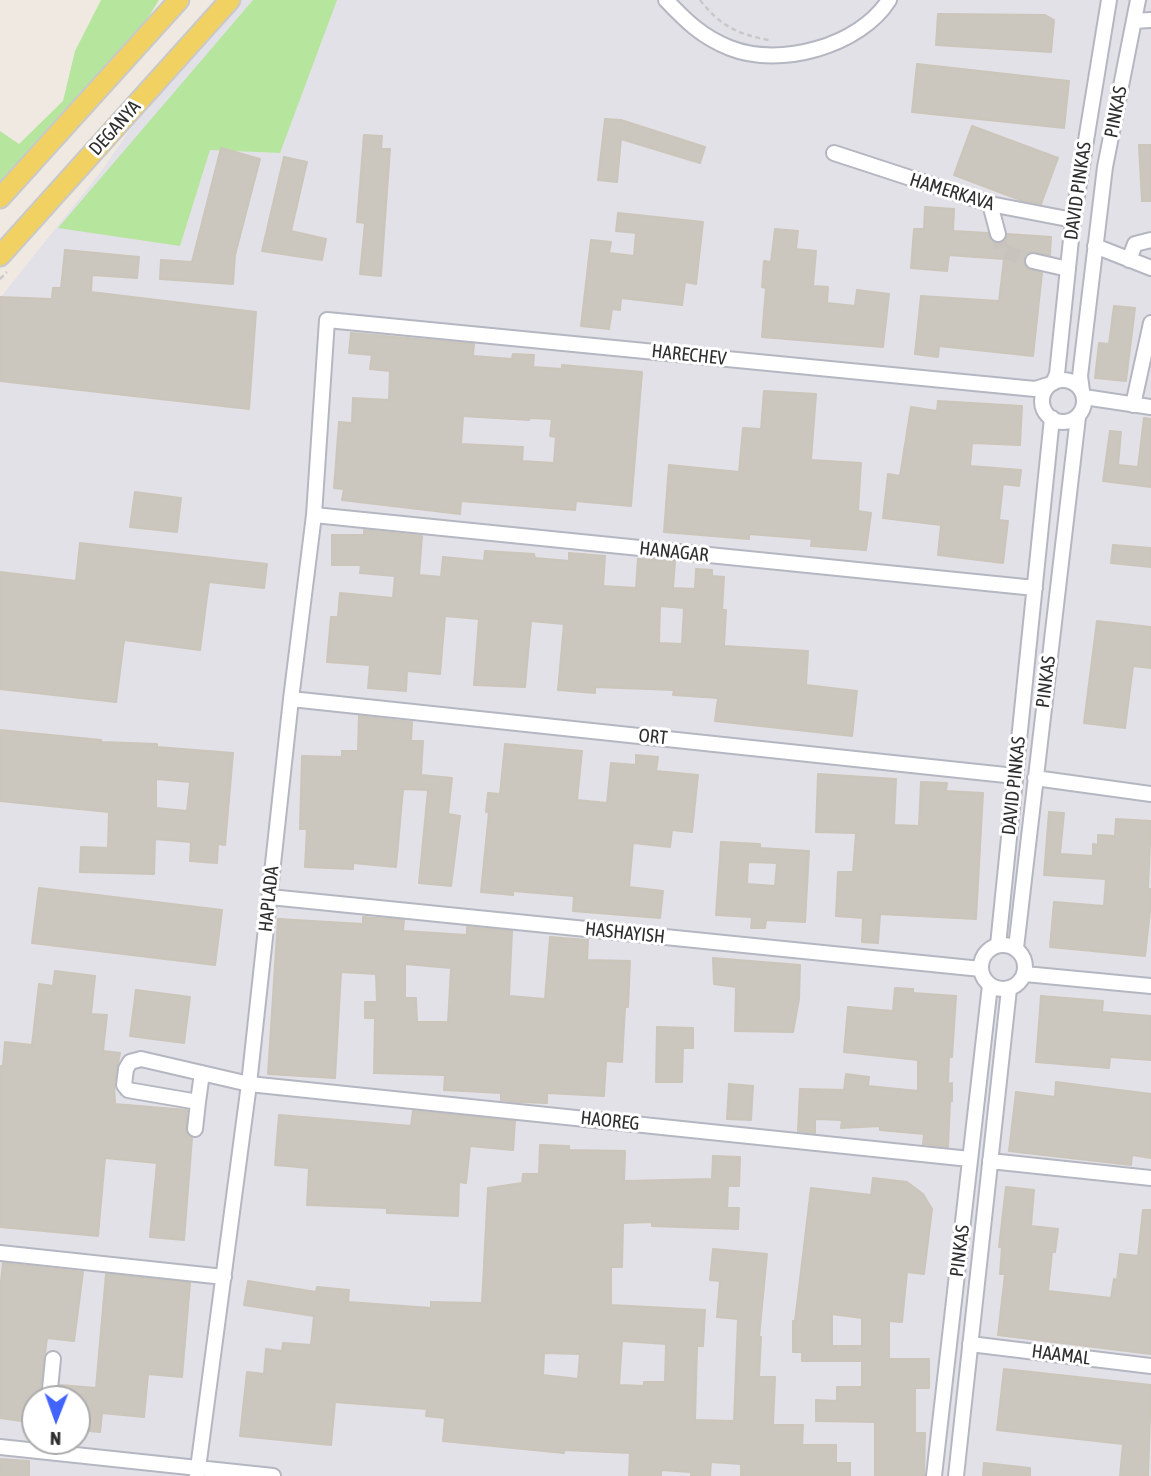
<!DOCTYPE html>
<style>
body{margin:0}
#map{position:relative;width:1151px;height:1476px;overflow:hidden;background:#efe9e1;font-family:"Asap Condensed",sans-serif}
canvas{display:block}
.north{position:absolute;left:21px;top:1385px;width:70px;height:70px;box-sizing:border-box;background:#fff;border:2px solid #ababab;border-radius:50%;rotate:181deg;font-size:19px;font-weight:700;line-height:28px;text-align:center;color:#2e2e2e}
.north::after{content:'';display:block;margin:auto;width:24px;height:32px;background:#4264fb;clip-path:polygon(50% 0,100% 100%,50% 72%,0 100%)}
</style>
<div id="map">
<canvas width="1151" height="1476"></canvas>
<div class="north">N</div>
</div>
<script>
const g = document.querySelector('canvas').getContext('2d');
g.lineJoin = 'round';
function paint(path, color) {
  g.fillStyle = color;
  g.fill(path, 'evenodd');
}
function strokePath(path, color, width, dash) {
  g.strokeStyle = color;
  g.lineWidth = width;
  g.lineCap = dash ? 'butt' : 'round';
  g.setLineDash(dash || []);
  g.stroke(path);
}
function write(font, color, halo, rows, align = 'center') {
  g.font = font + ' "Asap Condensed",sans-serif';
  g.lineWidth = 6;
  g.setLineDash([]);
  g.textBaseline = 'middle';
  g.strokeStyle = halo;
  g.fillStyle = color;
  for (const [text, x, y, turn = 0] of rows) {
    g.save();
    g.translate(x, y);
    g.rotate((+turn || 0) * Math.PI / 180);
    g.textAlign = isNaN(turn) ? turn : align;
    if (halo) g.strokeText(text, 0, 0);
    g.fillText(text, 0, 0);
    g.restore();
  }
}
const industrial = new Path2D(`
 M218,0H1151V1476H0V298L103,169ZM35,1399H77V1441H35Z`);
const green = new Path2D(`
 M101,0H159L143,26L0,183V131L19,144L63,101L75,51Z
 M253,0H337L280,153L210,150L180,246L58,228Z`);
const building = new Path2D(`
 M938,14L1045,15L1054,20L1051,52L936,45Z
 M917,64L1069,81L1064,128L912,112Z
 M605,119L621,120L705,147L700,163L621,139L617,182L598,180Z
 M972,126L1058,158L1041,204L1023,201L954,175Z
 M364,135L382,136L381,149H390L381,276L360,274L365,223L357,222Z
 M1139,145H1151V201H1142Z
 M221,148L260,159L235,255L233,284L160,279L161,260L192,262Z
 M284,157L307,162L291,231L326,239L322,260L262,251Z
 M925,207L954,209L953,231L988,233L991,240L996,243L1004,241L1007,234L1051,237L1050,255L1031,252L1024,260L1027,268L1042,273L1033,356L939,346L938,357L915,354L921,296L999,301L1004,259L949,255L947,271L911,268L914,229H924Z
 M618,213L703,222L696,284L685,282L682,305L621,298L620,310L612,309L609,329L581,326L591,240L611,242L609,253L634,256L636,233L616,231Z
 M775,229L798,231L796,249L816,251L813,286L828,287L827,303L855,306L857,290L889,294L883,347L762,337L766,288L762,287L764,261L771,262Z
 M65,250L139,257L137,278L92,275L91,292L256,312L249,409L0,381V297L52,299L53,288H61Z
 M1114,306L1135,308L1126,381L1095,378L1099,343L1109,344Z
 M351,333L474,344L473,356L512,359L513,354L534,355L533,367L562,369V365L642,372L631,506L576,501L575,510L461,501L460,514L342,500L344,489L334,488L339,422L352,423L353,398L389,400L390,371L370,369L372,355L349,353ZM463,416L529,420V418L552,419L550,436L556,437L554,463L522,461L523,447L461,444Z
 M764,391L816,394L811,460L861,463L858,511L871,513L866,550L811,546L812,539L749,534V539L664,532L669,465L739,472L743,428L761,429Z
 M938,401L1022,406L1020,445L972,443L970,466L1021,470L1019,486L1003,484L999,520L1008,521L1003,563L938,555L941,525L883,518L888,474L900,476L911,407L937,411Z
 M1144,418L1151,419V487L1103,481L1110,431L1121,432L1118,465L1138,467Z
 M135,492L181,498L177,532L130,527Z
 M364,530L422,536L419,575L441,577L443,557L484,561L485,551L534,554L535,558L569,561V553L605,556L603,586L636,588L638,559L675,561L673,588L695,589L696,569L712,570V576L724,577L722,610H726L724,646L808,651L806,685L857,691L852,736L715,721L718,698L673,695L674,690L595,687V693L558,690L564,624L531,621L525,687L474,685L479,619L445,616L440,674L407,671L406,691L368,688L370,665L327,662L331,617H338L340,593L393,598L395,576L360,573L361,565H332V535H364ZM660,606L684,608L682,644L659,643Z
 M80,543L267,564L264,588L209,582L200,650L124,640L116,702L0,689V572L76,581Z
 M1113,545L1151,548V567L1111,563Z
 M1097,621L1151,627V668L1133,666L1125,728L1084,723Z
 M359,716L412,722L411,741H423L421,775L452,778L448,814L460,816L451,886L419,883L428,790L403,789L396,867L353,863V869L305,867L307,829H300L302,756L342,757V751H358Z
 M0,730L101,740V742L157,744V747L233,753L225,845L218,844L217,863L190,861L191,842L155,839L154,874L80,872L81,847L108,848L109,812L0,801ZM156,779L190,782L187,811L156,808Z
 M505,744L582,751L577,800L607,803L611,763L636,765V755L658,757L656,771L698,775L692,832L672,830L670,847L633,843L629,887L663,891L660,918L573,911L574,896L513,891V895L481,892L489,812H486L488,793L500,794Z
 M818,774L896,779L894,825L919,826L921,782L947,783L946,791L983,793L976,919L880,914L878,943L862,942L863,918L836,916L838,872H853L856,833L816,832Z
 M1049,812L1064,813L1060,854L1093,856V844L1098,845V835L1115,836L1116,819L1151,821L1148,889H1151V903L1145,956L1050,947L1054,902L1104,906L1106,879L1044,875Z
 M721,842L760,844V848L809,851L805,922L766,920L765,928H751L752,917L716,915ZM748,862L777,863L775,886L747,884Z
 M39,888L222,910L215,965L32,943Z
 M363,917L404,920L403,931L467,935V927L512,931L509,996L545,999L550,937L588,940L587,960L630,961L628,1007H625L622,1062L606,1061L604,1096L547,1093V1103L517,1102L501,1100V1093L444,1090L445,1075L374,1073L375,1018H365V1002H377L376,974L341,972L335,1078L268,1074L278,919L363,924ZM405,964L451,968L448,1022H417L416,998H405Z
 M713,958L800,965L799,999L793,1032L735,1031L736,987L714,984Z
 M55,971L95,976L91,1014L107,1015L103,1051L120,1053L114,1084L115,1104L187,1110L186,1132L192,1138L184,1240L150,1237L157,1163L105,1158L98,1236L0,1227V1066H3L5,1042L32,1045L39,984L53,986Z
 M895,988L913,989V993L956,996L952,1057H949L948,1084L952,1083V1101H950L948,1147L923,1144L924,1134L880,1130V1126L841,1128L842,1120L815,1119V1133L798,1131L800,1089L844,1090L846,1074L869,1077L868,1086L918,1091V1060L844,1052L848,1007L893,1011Z
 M136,990L190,997L184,1043L130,1036Z
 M1041,996L1103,1001L1102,1012L1151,1016V1060L1110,1057L1109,1068L1036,1062Z
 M657,1027L693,1028V1048H683L682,1082H656Z
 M1056,1082L1151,1094V1158L1132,1155L1131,1165L1009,1151L1016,1092L1055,1097Z
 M729,1084L753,1086L751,1120L727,1119Z
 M413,1111L515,1121L513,1150L470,1146L466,1183L459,1182L458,1216L387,1213V1208L307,1205L309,1168L275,1165L279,1115L411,1126Z
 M540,1145L569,1146V1150L625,1151L624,1181L712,1179L713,1156L740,1157L739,1186H728L727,1208H739L738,1229L652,1226V1222L623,1223L622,1267H611V1305L705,1310L703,1346H697L695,1420L734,1421L738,1319L717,1317L720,1281L710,1280L713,1249L767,1254L759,1337H761L759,1377H775L773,1425H803L802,1445H836V1463H850V1476H741V1464L711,1462L710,1476H691V1472L661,1470V1476H629L630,1453L564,1450V1453L443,1441L445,1418L426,1416L427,1409L335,1402L331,1445L240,1436L247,1372L264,1374L266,1349L282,1351L283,1343L311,1345L314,1316L244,1305L248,1281L316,1292L317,1287L349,1290L348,1302L431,1308V1302L482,1303L488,1188L522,1183L523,1174H539ZM622,1341L666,1344L665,1382H644V1386L619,1385ZM544,1353L580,1354L578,1379L543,1375Z
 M873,1178L907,1182L923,1194L932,1209L924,1274L907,1272L902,1322L889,1321V1359H929V1388H915V1433H925L924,1476H875V1422L816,1421V1400L837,1401V1387H862V1361H802V1352H793V1321H795L811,1188L871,1195ZM832,1314L862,1318V1346H832Z
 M1006,1187L1034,1190L1031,1226L1058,1229L1055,1252H1052L1048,1291L1111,1298L1114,1279L1117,1280L1120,1254L1138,1256L1143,1210H1151V1354L998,1335L1005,1274H1000L1002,1247H999Z
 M3,1263L83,1272L74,1341L47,1338L39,1399H35V1423L0,1418V1291Z
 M106,1274L190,1283L182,1377L148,1374L144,1417L102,1413L100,1432L77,1430V1399H59L60,1385L96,1388Z
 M1004,1369L1151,1385L1148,1476H1120L1123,1444L997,1430Z
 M0,1459L29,1461V1476H0Z
 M984,1463L1030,1468V1476H983Z`);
const minorTunnel = new Path2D(`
 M998,234L1002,251L1033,261`);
const path = new Path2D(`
 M700,0C719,25 739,35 769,40
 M0,279L7,272`);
const minor = new Path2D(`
 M666,0C686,21 702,37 730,48C780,68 860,46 889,0
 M1134,21L1151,20
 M834,153L990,204L1073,220
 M990,204L998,234
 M1095,246L1151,268
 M1129,260L1135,244L1151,240
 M1033,261L1068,269
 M1042 401a21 21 0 1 1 42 0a21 21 0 1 1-42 0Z
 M1053,383L1057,374L1073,220L1109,0
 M1082,391L1080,376L1105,167L1138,0
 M1084,397L1151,407
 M1133,405L1151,323
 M314,515L1035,588
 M291,699L1015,776
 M1035,778L1151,794
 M270,897L981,969
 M981 967a22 22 0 1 1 44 0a22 22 0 1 1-44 0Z
 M998,945L1052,418
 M1016,948L1078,417
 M1025,974L1151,986
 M198,1102L202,1073
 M195,1129L198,1102L128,1090L124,1085L126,1069L130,1062L141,1059L249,1084L970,1159
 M990,1161L1151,1178
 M0,1253L224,1277
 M970,1344L1151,1366
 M49,1399L53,1359
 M0,1447L273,1476
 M197,1476L249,1084L291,699L314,515L327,320L1035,389L1051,384
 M934,1476L990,985
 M956,1476L1009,989`);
const major = new Path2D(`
 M0,198L179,0
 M0,256L230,0`);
const streetNames = [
 ["PINKAS",1116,112,-79],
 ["DEGANYA",115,128,-48],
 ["DAVID PINKAS",1078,191,-82],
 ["HAMERKAVA",952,192,17],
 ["HARECHEV",689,355,6],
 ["HANAGAR",674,552,6],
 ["PINKAS",1046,682,-83],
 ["ORT",653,737,6],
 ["DAVID PINKAS",1014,786,-84],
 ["HAPLADA",269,899,-84],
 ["HASHAYISH",625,933,6],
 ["HAOREG",610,1121,6],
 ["PINKAS",960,1251,-83],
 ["HAAMAL",1061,1355,7]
];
paint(industrial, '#e3e1e8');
paint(green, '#b6e59e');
paint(building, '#cbc7bf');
strokePath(building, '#cbc5ba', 2);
strokePath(minorTunnel, '#c8c4bd', 14, [14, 7]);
strokePath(minor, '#b4b7c1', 18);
strokePath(major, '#c9c9c9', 23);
strokePath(path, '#c9c9c9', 2.5, [5, 3.5]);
strokePath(minor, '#fff', 14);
strokePath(major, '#f2d163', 19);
write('19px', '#2e2e2e', '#fff', streetNames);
</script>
